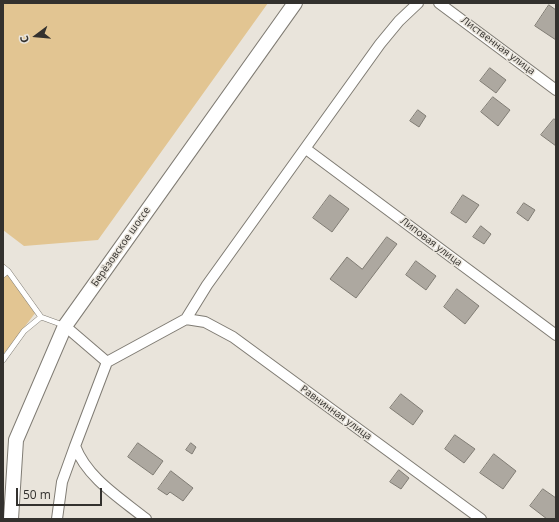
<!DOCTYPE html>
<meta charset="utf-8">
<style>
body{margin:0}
#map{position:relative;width:559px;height:522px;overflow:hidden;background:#e9e4db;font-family:"Open Sans",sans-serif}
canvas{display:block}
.frame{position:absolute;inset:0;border:4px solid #33312e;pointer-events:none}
.north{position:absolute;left:16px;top:16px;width:40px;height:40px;-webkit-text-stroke:3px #e9e4db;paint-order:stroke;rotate:254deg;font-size:11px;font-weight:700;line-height:16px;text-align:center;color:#33312e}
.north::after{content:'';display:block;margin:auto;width:14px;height:18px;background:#33312e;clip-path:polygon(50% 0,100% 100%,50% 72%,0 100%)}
.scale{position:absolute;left:16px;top:488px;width:86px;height:18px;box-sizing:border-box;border:2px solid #33312e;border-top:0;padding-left:5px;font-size:12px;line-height:14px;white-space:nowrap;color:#33312e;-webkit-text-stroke:3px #e9e4db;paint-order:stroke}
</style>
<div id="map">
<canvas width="559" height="522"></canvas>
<div class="frame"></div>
<div class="north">С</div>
<div class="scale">50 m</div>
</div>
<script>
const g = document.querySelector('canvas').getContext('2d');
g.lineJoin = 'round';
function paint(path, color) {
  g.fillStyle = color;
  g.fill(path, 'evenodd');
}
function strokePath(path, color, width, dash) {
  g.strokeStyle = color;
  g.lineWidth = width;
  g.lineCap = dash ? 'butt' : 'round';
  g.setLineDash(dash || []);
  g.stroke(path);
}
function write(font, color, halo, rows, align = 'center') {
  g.font = font + ' "Open Sans",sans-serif';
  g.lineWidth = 3;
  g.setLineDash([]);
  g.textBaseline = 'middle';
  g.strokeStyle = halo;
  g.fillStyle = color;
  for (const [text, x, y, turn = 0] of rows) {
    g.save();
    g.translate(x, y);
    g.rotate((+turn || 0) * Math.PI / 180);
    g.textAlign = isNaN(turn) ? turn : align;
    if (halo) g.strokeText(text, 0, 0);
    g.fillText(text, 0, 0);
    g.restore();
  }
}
const green = new Path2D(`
 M3,3H268L98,240L24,246L3,230Z
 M3,262L36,312L3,355Z`);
const building = new Path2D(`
 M549,5L556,10V40L535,26Z
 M490,68L506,80L496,93L480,81Z
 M493,97L510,110L498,126L481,112Z
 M418,110L426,116L419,127L410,121Z
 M554,119L556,120V146L541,135Z
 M330,195L349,209L332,232L313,218Z
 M463,195L479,205L466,223L451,213Z
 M524,203L535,210L528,221L517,213Z
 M481,226L491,234L484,244L473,237Z
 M387,237L397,244L356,298L330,279L347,257L362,269Z
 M416,261L436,276L426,290L406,275Z
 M457,289L479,306L465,324L444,307Z
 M401,394L423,411L413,425L390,408Z
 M455,435L475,449L464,463L445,449Z
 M138,443L163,461L153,475L128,457Z
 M191,443L196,447L192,454L186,450Z
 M494,454L516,471L503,489L480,473Z
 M399,470L409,478L401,489L390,482Z
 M171,471L193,488L183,501L170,492L167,495L158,489Z
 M543,489L556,498V519H547L530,506Z`);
const lane = new Path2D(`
 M3,267L8,271L41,317
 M3,275L8,271
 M3,360L24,331L41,317L63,325`);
const street = new Path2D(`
 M439,3L556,90
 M306,149L556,335
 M186,319L205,322L233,337L481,519
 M65,326L107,362L186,319L207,285L380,44L399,21L418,3
 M107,362L75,446C87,478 120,498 146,519
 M57,519L62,482L75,446`);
const secondary = new Path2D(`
 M11,519L16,440L65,326L295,3`);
const streetNames = [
 ["Лиственная улица",498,46,37],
 ["Липовая улица",431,242,37],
 ["Берёзовское шоссе",121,247,-55],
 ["Равнинная улица",336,413,36]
];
paint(green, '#e2c592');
paint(building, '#ada8a0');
strokePath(building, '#807c74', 1);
strokePath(lane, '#7f7b73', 6);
strokePath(street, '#7f7b73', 12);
strokePath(secondary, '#7f7b73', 16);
strokePath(lane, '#fff', 5);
strokePath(street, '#fff', 10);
strokePath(secondary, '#fff', 14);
write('10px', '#33312e', '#e9e4db', streetNames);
</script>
